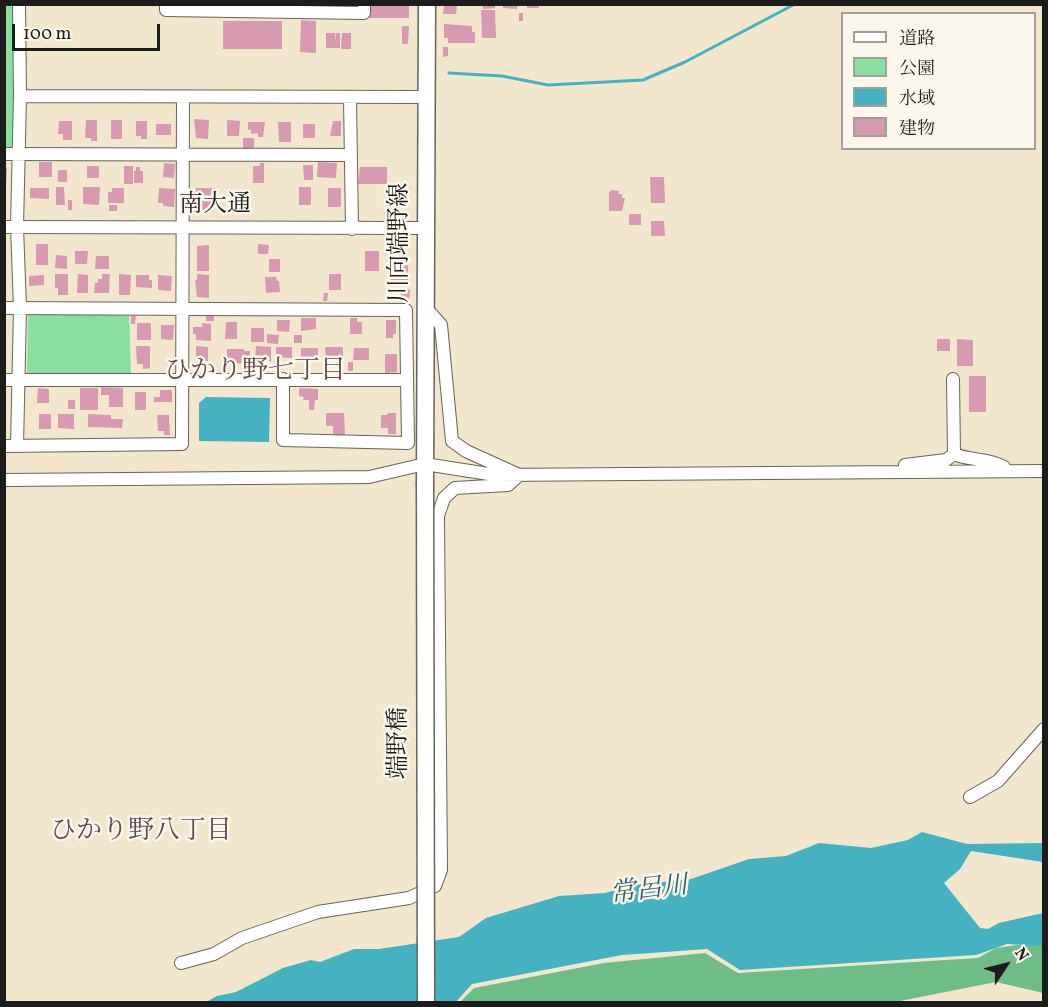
<!DOCTYPE html>
<meta charset="utf-8">
<style>
body{margin:0}
#map{position:relative;width:1048px;height:1007px;overflow:hidden;background:#f2e6cc;font-family:Vollkorn,"Noto Serif JP",serif}
canvas{display:block}
.frame{position:absolute;inset:0;border:6px solid #1c1c1c;pointer-events:none}
.legend{position:absolute;left:841px;top:12px;width:195px;height:138px;box-sizing:border-box;background:#fbf7ec;border:2px solid #a29f99;margin:0;padding:8px 10px;list-style:none;font-size:18px;color:#1c1c1c}
.legend li{display:flex;align-items:center;gap:12px;height:30px}
.legend b{width:30px;border:2px solid #a29f99}
.north{position:absolute;left:976px;top:935px;width:60px;height:60px;-webkit-text-stroke:4px #fbf7ec;paint-order:stroke;rotate:55deg;font-size:16px;font-weight:700;line-height:24px;text-align:center;color:#1c1c1c}
.north::after{content:'';display:block;margin:auto;width:21px;height:27px;background:#1c1c1c;clip-path:polygon(50% 0,100% 100%,50% 72%,0 100%)}
.scale{position:absolute;left:12px;top:24px;width:148px;height:27px;box-sizing:border-box;border:3px solid #1c1c1c;border-top:0;padding-left:8px;font-size:18px;line-height:21px;white-space:nowrap;color:#1c1c1c;-webkit-text-stroke:4px #fbf7ec;paint-order:stroke}
</style>
<div id="map">
<canvas width="1048" height="1007"></canvas>
<div class="frame"></div>
<ul class="legend">
<li><b style="height:8px;background:#fff"></b>道路</li>
<li><b style="height:16px;background:#8ade9f"></b>公園</li>
<li><b style="height:16px;background:#44b2c0"></b>水域</li>
<li><b style="height:16px;background:#d79ab1"></b>建物</li>
</ul>
<div class="north">N</div>
<div class="scale">100 m</div>
</div>
<script>
const g = document.querySelector('canvas').getContext('2d');
g.lineJoin = 'round';
function paint(path, color) {
  g.fillStyle = color;
  g.fill(path, 'evenodd');
}
function strokePath(path, color, width, dash) {
  g.strokeStyle = color;
  g.lineWidth = width;
  g.lineCap = dash ? 'butt' : 'round';
  g.setLineDash(dash || []);
  g.stroke(path);
}
function write(font, color, halo, rows, align = 'center') {
  g.font = font + ' Vollkorn,"Noto Serif JP",serif';
  g.lineWidth = 5;
  g.setLineDash([]);
  g.textBaseline = 'middle';
  g.strokeStyle = halo;
  g.fillStyle = color;
  for (const [text, x, y, turn = 0] of rows) {
    g.save();
    g.translate(x, y);
    g.rotate((+turn || 0) * Math.PI / 180);
    g.textAlign = isNaN(turn) ? turn : align;
    if (halo) g.strokeText(text, 0, 0);
    g.fillText(text, 0, 0);
    g.restore();
  }
}
const green = new Path2D(`
 M5,5H14V149H5Z
 M129,314L131,374H27L28,315Z`);
const forest = new Path2D(`
 M1017,945H1043V993L996,982L895,1002H460L474,988L604,963L705,953L738,973L978,958L996,948Z`);
const water = new Path2D(`
 M206,397L270,398L269,442L199,441V403Z
 M922,832L967,844L1043,843V862L971,851L960,869L944,883L980,928L988,929L999,923L1043,913V946L1007,944L976,955L740,970L707,949L622,955L472,984L456,1002H206L217,996L236,992L283,968L311,960L320,962L354,949H379L459,937L486,918L559,896L605,893L635,885L691,879L749,859L786,856L819,843L871,848L908,840Z`);
const stream = new Path2D(`
 M449,73L502,76L548,85L643,80L685,62L795,4`);
const building = new Path2D(`
 M200,4H304V7H200Z
 M367,4H409V18H367Z
 M483,4H495V8L483,9Z
 M503,4H517V9L503,8Z
 M444,5L457,6L456,14H443Z
 M527,5H539V8H527Z
 M481,10H495L496,38H482Z
 M519,13H523V21H519Z
 M301,20L316,21V53L300,52Z
 M223,21H282V49H223Z
 M444,24L472,26V32H475V43H448V38H444Z
 M402,26H409L408,44H402Z
 M326,33H335V43L336,33H340V48H326Z
 M342,33H351V49H341Z
 M443,47H448V56L443,57Z
 M194,119L209,120L208,139L196,138Z
 M86,120H97V141H91V138H85Z
 M111,120H122V139H111Z
 M227,120L240,121L239,136H227Z
 M59,121H72V140H63V134H58Z
 M136,121H147V139H141V136H136Z
 M333,121H341V136H330Z
 M248,122H265L263,137H258V133L251,134V130H248Z
 M278,122H291V142H279Z
 M156,124H171V135H156Z
 M303,124H315V138H303Z
 M243,138H254V148H243Z
 M39,162H52V177H39Z
 M318,162L337,163L336,178L317,177Z
 M164,163L175,164L174,178L163,177Z
 M260,163H264V183H253V166H260Z
 M303,165H313V180H304Z
 M87,166H99V178H87Z
 M124,166H133V184H124Z
 M136,167H140V171H143V183H134V171H136Z
 M360,167H387V184H358Z
 M4,168H7L6,186H4Z
 M58,170H67V182H58Z
 M650,177H664L665,203H651Z
 M56,187H64L65,205H56Z
 M83,187H100L99,205L83,204Z
 M299,187H311V205H299Z
 M30,188H49V199L30,198Z
 M112,188H124V203H108V192H112Z
 M159,188L175,189L174,207L163,206V203H158Z
 M196,188H212V210H200V203H196Z
 M328,188H341V207H328Z
 M612,190L619,191L618,194H622V198H625L622,211H609V192Z
 M68,200H72V210H68Z
 M109,205H117V211H109Z
 M629,214H641V225H629Z
 M651,221H664L665,236H651Z
 M36,244H48V265H36Z
 M258,244L269,245L268,254H258Z
 M209,245V271H197V246Z
 M75,251H88L87,264H75Z
 M365,251H379V271H365Z
 M391,254H408V281H391Z
 M56,255L67,256V269L55,268Z
 M96,256H109V269H95Z
 M269,259H280V272H269Z
 M55,274H68V295H58V288H55Z
 M78,274L88,275V293H77Z
 M102,274H110L109,293H94L95,283H98V279H102Z
 M119,274L131,275L130,295H119Z
 M197,274L209,275V298L197,297L195,280H197Z
 M329,274H341V290H329Z
 M44,275V285L29,286V276Z
 M136,275H149V280H152V288L136,287Z
 M158,275L172,276L171,291L158,290Z
 M265,277H276L277,281H279L280,292L266,293Z
 M401,289L410,290L409,301H400Z
 M324,293H328L327,301H323Z
 M131,316H136L135,324H131Z
 M206,316H214V321H206Z
 M301,318H316V329L301,331Z
 M350,318H357V322H362V334H350Z
 M277,320H290L289,332L277,331Z
 M386,320H396V334H393V338H386Z
 M226,322H237V339H225Z
 M137,323H151V340H137Z
 M202,323L211,324V341L196,340V334H193V327H202Z
 M161,325H174L173,340L161,339Z
 M251,328H264V342H251Z
 M267,334L279,335L278,344L267,343Z
 M294,335H302V343H294Z
 M937,339H950V351H937Z
 M957,339L973,340V366H957Z
 M136,346H150V368L143,369V364H137Z
 M196,346L208,347V361H196Z
 M256,346L271,347V361H255Z
 M276,347H292V358L276,357Z
 M325,347H343V360H326Z
 M301,348H318V357H314V361H301Z
 M354,348H369V360H353Z
 M227,349H244V351H250V361H244L245,363L227,364Z
 M385,354H397V372L385,373Z
 M348,362H353V371H348Z
 M969,376H986V412H969Z
 M101,387L123,388V407H109V395H101Z
 M38,388L49,389V403H37Z
 M80,388H98V410H80Z
 M299,388L318,389V400H315L314,410H309V400H303L304,397L299,396Z
 M160,390H172V402H154V397H160Z
 M135,392H146V410H135Z
 M68,400H75V409H68Z
 M326,413H344L345,436H333V426H326Z
 M388,413H396V434H388V428H381V415H387Z
 M39,414H51V429H39Z
 M58,414H74V429L58,428Z
 M88,414L111,415V419H123L122,428L88,427Z
 M157,415H169L170,435H164V431H158Z`);
const minor = new Path2D(`
 M166,4V10L364,13V4
 M20,96L428,97
 M350,98L352,229
 M4,154L351,155
 M4,227L426,228
 M4,308L406,310L408,443L283,440V379
 M4,380H407
 M4,446L182,444L183,98
 M17,446L20,308L17,227L20,96L19,4
 M954,454C970,461 989,458 1004,467
 M905,465L946,460L954,454L953,379
 M4,480L369,477L425,464L495,475L1044,471
 M970,797L998,781L1044,729
 M181,963L214,954L242,938L318,912L409,898L435,886L441,870L438,516L444,498L455,488L508,485L519,475L466,451L452,441L441,325L426,308`);
const major = new Path2D(`
 M425,483L427,4`);
const majorBridge = new Path2D(`
 M425,483L426,1002`);
const streetNames = [
 ["南大通",215,207],
 ["川向端野線",402,243,-90],
 ["端野橋",401,743,-90]
];
const neighbourhoodNames = [
 ["ひかり野七丁目",255,373],
 ["ひかり野八丁目",141,833]
];
const waterNames = [
 ["常呂川",649,892,-7]
];
paint(green, '#8ade9f');
paint(forest, '#6fbd86');
paint(water, '#44b2c0');
strokePath(stream, '#44b2c0', 3);
paint(building, '#d79ab1');
strokePath(minor, '#67635a', 14);
strokePath(major, '#67635a', 19);
strokePath(minor, '#fff', 12);
strokePath(major, '#fff', 16);
strokePath(majorBridge, '#67635a', 19, []);
strokePath(majorBridge, '#fff', 16);
write('24px', '#1c1c1c', '#fbf7ec', streetNames);
write('26px', '#5d4850', '#fbf7ec', neighbourhoodNames);
write('italic 26px', '#2e6066', '#fbf7ec', waterNames);
</script>
